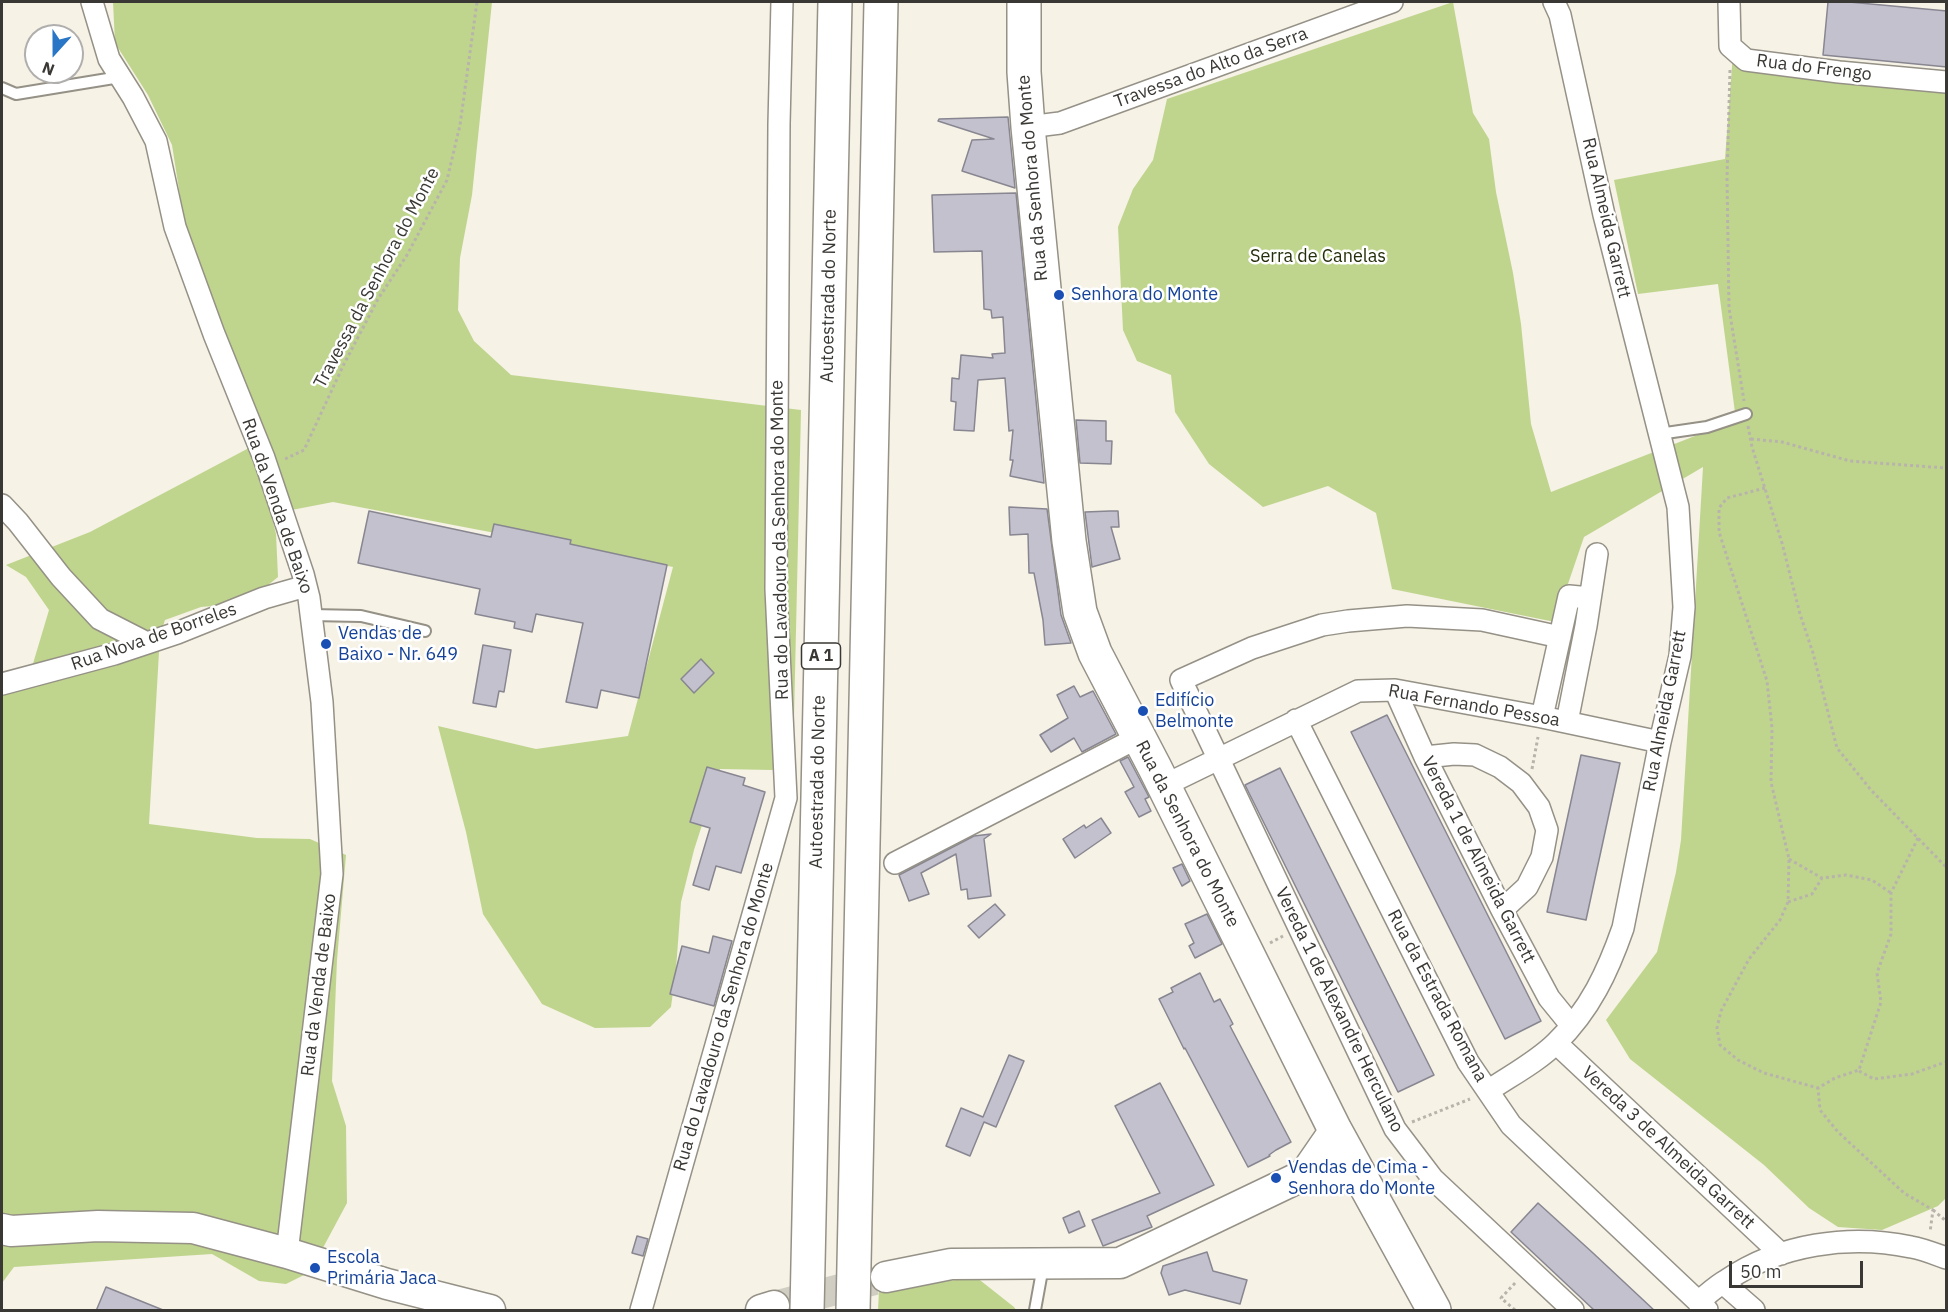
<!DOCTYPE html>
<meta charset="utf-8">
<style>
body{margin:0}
#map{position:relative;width:1948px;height:1312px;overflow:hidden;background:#f6f2e6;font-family:"IBM Plex Sans",sans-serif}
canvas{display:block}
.frame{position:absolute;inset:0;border:3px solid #3a3834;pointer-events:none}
.north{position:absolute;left:24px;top:24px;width:60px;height:60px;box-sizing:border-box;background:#fff;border:2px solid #b0afae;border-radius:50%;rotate:201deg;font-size:16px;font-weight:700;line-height:24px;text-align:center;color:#3a3834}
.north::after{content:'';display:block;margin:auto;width:21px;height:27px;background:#2876c5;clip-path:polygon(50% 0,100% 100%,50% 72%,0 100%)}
.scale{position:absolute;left:1729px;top:1261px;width:134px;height:27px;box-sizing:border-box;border:3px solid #3a3834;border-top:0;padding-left:8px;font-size:18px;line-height:21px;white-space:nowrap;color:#3a3834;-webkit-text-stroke:4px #fff;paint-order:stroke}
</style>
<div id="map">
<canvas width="1948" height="1312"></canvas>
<div class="frame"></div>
<div class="north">N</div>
<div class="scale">50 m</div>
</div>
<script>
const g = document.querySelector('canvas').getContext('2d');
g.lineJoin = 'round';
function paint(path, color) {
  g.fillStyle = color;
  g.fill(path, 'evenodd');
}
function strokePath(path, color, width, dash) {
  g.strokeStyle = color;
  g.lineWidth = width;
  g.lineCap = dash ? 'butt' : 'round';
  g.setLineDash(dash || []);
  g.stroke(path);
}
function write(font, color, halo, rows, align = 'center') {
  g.font = font + ' "IBM Plex Sans",sans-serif';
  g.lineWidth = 5;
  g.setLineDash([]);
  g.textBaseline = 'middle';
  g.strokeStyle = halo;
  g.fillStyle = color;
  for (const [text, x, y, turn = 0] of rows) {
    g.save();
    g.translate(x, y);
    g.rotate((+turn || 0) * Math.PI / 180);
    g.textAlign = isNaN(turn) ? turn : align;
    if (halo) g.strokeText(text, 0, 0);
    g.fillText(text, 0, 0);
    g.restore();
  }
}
const green = new Path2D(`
 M113,2H492L472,195L460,258L458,310L474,341L511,375L801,410L793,762L772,770L720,769L694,850L681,902L676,969L671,1007L650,1027L595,1028L542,1004L483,914L466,832L438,726L536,749L628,736L673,567L333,502L271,514L276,534L278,577L246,603L201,607L165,620L160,635L149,824L257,838L310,839L346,855L337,960L332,1081L346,1126L347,1203L310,1272L286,1284L259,1281L212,1254L14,1267L2,1283V695L26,687L49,610L26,577L6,565L90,532L247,449L245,386L228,348L217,310L197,266L186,234L172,145L148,95L115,43Z
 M1453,2L1473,113L1489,139L1496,192L1513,273L1521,324L1531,424L1551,492L1736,420L1718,284L1638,294L1614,180L1725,159L1734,40L1747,51L1946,71V1198L1938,1206L1882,1230L1838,1227L1809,1208L1764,1165L1630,1059L1606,1020L1657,952L1676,872L1681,840L1703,467L1584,537L1555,622L1392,589L1376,513L1328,486L1263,507L1209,464L1175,412L1171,375L1137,361L1123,330L1118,227L1133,189L1153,160L1167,99Z
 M976,1277L1014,1307L1016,1310H878L879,1291Z`);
const building = new Path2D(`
 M1828,2H1849L1947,11V67L1823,55Z
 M1008,117L1015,188L962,171L972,140L994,139L938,121L939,119Z
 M1016,193L1044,483L1010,476L1013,460H1010L1013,430L1009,431L1005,378L978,380L974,431L954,430L956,402L951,401L952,378L959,379L961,355L993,358L992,354L1005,353L1003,317L992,318L991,310L984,309L982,251L934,252L932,195Z
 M1076,420L1106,421V441H1112L1111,464L1080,463Z
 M1009,507L1047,509L1061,615L1071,643L1045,645L1043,620L1034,573H1029L1028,534L1010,535Z
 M369,511L491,537L494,524L571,540L570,544L667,565L639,698L601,690L597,708L566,702L583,623L536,614L532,632L514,628L515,622L475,614L480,589L358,563Z
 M1110,511H1118L1119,527H1111L1120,559L1092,567L1085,512Z
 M483,645L511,650L504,692L499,691L496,707L473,703Z
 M701,659L714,673L694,693L681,679Z
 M1074,686L1080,697L1093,691L1116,734L1082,752L1074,738L1051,752L1040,735L1068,718L1057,695Z
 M1387,715L1541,1021L1505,1039L1351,732Z
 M1581,755L1620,763L1586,920L1547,912Z
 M1128,757L1149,797L1145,799L1151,811L1139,817L1125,792L1134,787L1120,761Z
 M707,767L745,778L743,785L765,792L741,873L716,866L709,890L693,885L710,828L690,822Z
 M1280,768L1434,1075L1398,1092L1245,785Z
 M1101,818L1111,833L1075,858L1063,839L1084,825L1086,828Z
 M991,834L984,839L991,896L968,899L967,889L961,890L956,854L921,873L929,894L909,901L899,875L974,836Z
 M1182,864L1190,881L1182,886L1173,868Z
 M995,904L1005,915L979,938L968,926Z
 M1207,914L1222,944L1195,958L1189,946L1194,943L1185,924Z
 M713,936L732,941L714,1006L670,994L682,946L709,953Z
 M1200,973L1214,1002L1220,999L1233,1024L1230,1026L1291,1142L1276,1150L1269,1155L1270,1156L1248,1167L1185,1048L1184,1049L1159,999L1173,992L1171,988Z
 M1009,1055L1024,1061L996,1127L984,1122L970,1156L946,1146L961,1108L983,1117Z
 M1160,1083L1214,1185L1147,1216L1152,1227L1103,1246L1092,1220L1160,1193L1115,1106Z
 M1538,1203L1593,1253L1655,1311H1595L1511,1232Z
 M1079,1211L1085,1226L1069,1233L1063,1218Z
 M637,1236L648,1239L643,1256L632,1253Z
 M1207,1252L1213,1271L1247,1280L1240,1304L1185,1290L1169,1295L1161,1273L1163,1266Z
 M106,1287L163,1310V1311H96Z`);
const secondaryTunnel = new Path2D(`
 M774,1306L875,1280`);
const path = new Path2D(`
 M1730,70L1727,178L1729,308L1744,401
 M1748,426L1752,447L1782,543L1800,614L1813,653L1837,748L1871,790L1946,867
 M1751,439L1782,442L1850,461L1946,468
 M285,459L304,450L343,366L378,299L407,255L447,180L460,125L477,2
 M1765,488L1727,498L1719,508V532L1767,681L1772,728L1771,782L1789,859L1788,902L1780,920L1749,959L1721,1011L1717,1028L1720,1045L1738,1060L1764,1073L1818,1088
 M1532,769L1538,737
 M1918,838L1891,893V934L1877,973L1881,1002L1859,1070L1835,1078L1818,1088L1820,1110L1838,1132L1904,1193L1933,1210L1930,1232
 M1789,859L1822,878L1846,875L1872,880L1891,893
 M1788,902L1812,894L1822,878
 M1270,943L1283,936
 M1859,1071L1874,1079L1912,1074L1946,1062
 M1412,1122L1470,1099
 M1933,1210L1946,1221
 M1515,1310L1501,1298L1516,1282`);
const lane = new Path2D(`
 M2,88L16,94L120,77
 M1659,434L1707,427L1746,414
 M311,615L361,616L425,631
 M1035,1310L1043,1266`);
const street = new Path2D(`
 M92,2L109,59L133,97L156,141L175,227L214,334L264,458L303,574L309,598L322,702L332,874L287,1253
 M1729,2L1730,46L1746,60L1839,72L1946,82
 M1028,127L1060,123L1392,2
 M2,505L18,522L61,577L100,619L147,643
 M1560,637L1482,620L1407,616L1348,621L1322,625L1252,648L1181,680L1395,1129L1433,1179L1573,1310
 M2,684L114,654L177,633L264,598L306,586
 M1395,690L1425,757L1502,910L1549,998L1571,1025
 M1542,717L1569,596L1590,598
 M1296,720L1468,1062L1511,1125L1707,1310
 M1567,722L1586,626L1597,554
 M1425,757L1454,754L1475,755L1500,767L1521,783L1539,807L1547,830L1542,857L1527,887L1502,910
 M1163,786L1358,691L1395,690L1542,717L1660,742
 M895,863L1139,737
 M1556,1043L1781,1254
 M1488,1091C1510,1076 1537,1062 1556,1043C1590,1010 1608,971 1623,928L1660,742L1680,656L1684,607L1678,507L1604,215L1560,15L1554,2
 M1723,1283L1754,1310
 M1698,1302C1707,1295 1716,1286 1727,1280C1780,1244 1849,1234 1911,1247C1923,1249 1935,1254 1946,1258
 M641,1310L786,798L776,589L779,124L782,2`);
const secondary = new Path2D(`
 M1304,1175L1335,1130
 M2,1229L11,1231L98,1226L193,1228L287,1253L387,1284L490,1310
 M886,1277L951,1264L1120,1263L1304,1175L1359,1172
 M761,1310L774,1306`);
const primary = new Path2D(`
 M1024,2V72L1028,127L1069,541L1080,612L1095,653L1155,768L1335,1130L1434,1310`);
const highway = new Path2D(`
 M807,1310L835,2
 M853,1310L881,2`);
const markers = [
 [1059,295,6,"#1a4fb4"],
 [326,644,6,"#1a4fb4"],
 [1143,711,6,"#1a4fb4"],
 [1276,1178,6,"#1a4fb4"],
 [315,1268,6,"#1a4fb4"]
];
const shields = [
 [821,656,39]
];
const shieldNames = [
 ["A 1",821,656]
];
const streetNames = [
 ["Travessa do Alto da Serra",1211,68,-20],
 ["Rua do Frengo",1814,68,7],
 ["Rua da Senhora do Monte",1033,178,-95],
 ["Rua Almeida Garrett",1606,218,77],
 ["Travessa da Senhora do Monte",377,278,-62],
 ["Autoestrada do Norte",829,296,-89],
 ["Rua da Venda de Baixo",277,506,71],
 ["Rua do Lavadouro da Senhora do Monte",780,540,-91],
 ["Rua Nova de Borreles",154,637,-19],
 ["Rua Fernando Pessoa",1474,706,10],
 ["Rua Almeida Garrett",1665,711,-79],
 ["Autoestrada do Norte",818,782,-89],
 ["Rua da Senhora do Monte",1187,834,63],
 ["Vereda 1 de Almeida Garrett",1478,860,63],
 ["Rua da Venda de Baixo",319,985,-83],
 ["Rua da Estrada Romana",1437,996,62],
 ["Vereda 1 de Alexandre Herculano",1339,1010,64],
 ["Rua do Lavadouro da Senhora do Monte",724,1017,-74],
 ["Vereda 3 de Almeida Garrett",1668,1148,43]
];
const parkNames = [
 ["Serra de Canelas",1318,257]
];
const transitNames = [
 ["Senhora do Monte",1071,295],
 ["Vendas de",338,634],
 ["Baixo - Nr. 649",338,655],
 ["Edifício",1155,701],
 ["Belmonte",1155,722],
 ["Vendas de Cima -",1288,1168],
 ["Senhora do Monte",1288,1189],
 ["Escola",327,1258],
 ["Primária Jaca",327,1279]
];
paint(green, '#bfd58d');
paint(building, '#c3c1cd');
strokePath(building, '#888691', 1.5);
strokePath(secondaryTunnel, '#d0cdc2', 30, [30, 15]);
strokePath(lane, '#959186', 14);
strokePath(street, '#959186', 24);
strokePath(secondary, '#959186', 33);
strokePath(primary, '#959186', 36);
strokePath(highway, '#959186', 36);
strokePath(path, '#b8b4ab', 3, [3, 3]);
strokePath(lane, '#fff', 10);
strokePath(street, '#fff', 21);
strokePath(secondary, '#fff', 30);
strokePath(primary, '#fff', 33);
strokePath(highway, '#fff', 33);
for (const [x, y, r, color] of markers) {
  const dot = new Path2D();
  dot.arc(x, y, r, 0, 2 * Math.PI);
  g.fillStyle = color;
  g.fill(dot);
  strokePath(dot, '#fff', 2);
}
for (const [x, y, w] of shields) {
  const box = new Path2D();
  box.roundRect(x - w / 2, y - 13, w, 26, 4.5);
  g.fillStyle = '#fff';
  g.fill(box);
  strokePath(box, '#3a3834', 1.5);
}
write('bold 16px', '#3a3834', null, shieldNames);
write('18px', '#3a3834', '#fff', streetNames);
write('18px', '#242e0a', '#fff', parkNames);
write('18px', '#164399', '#fff', transitNames, 'left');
</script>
